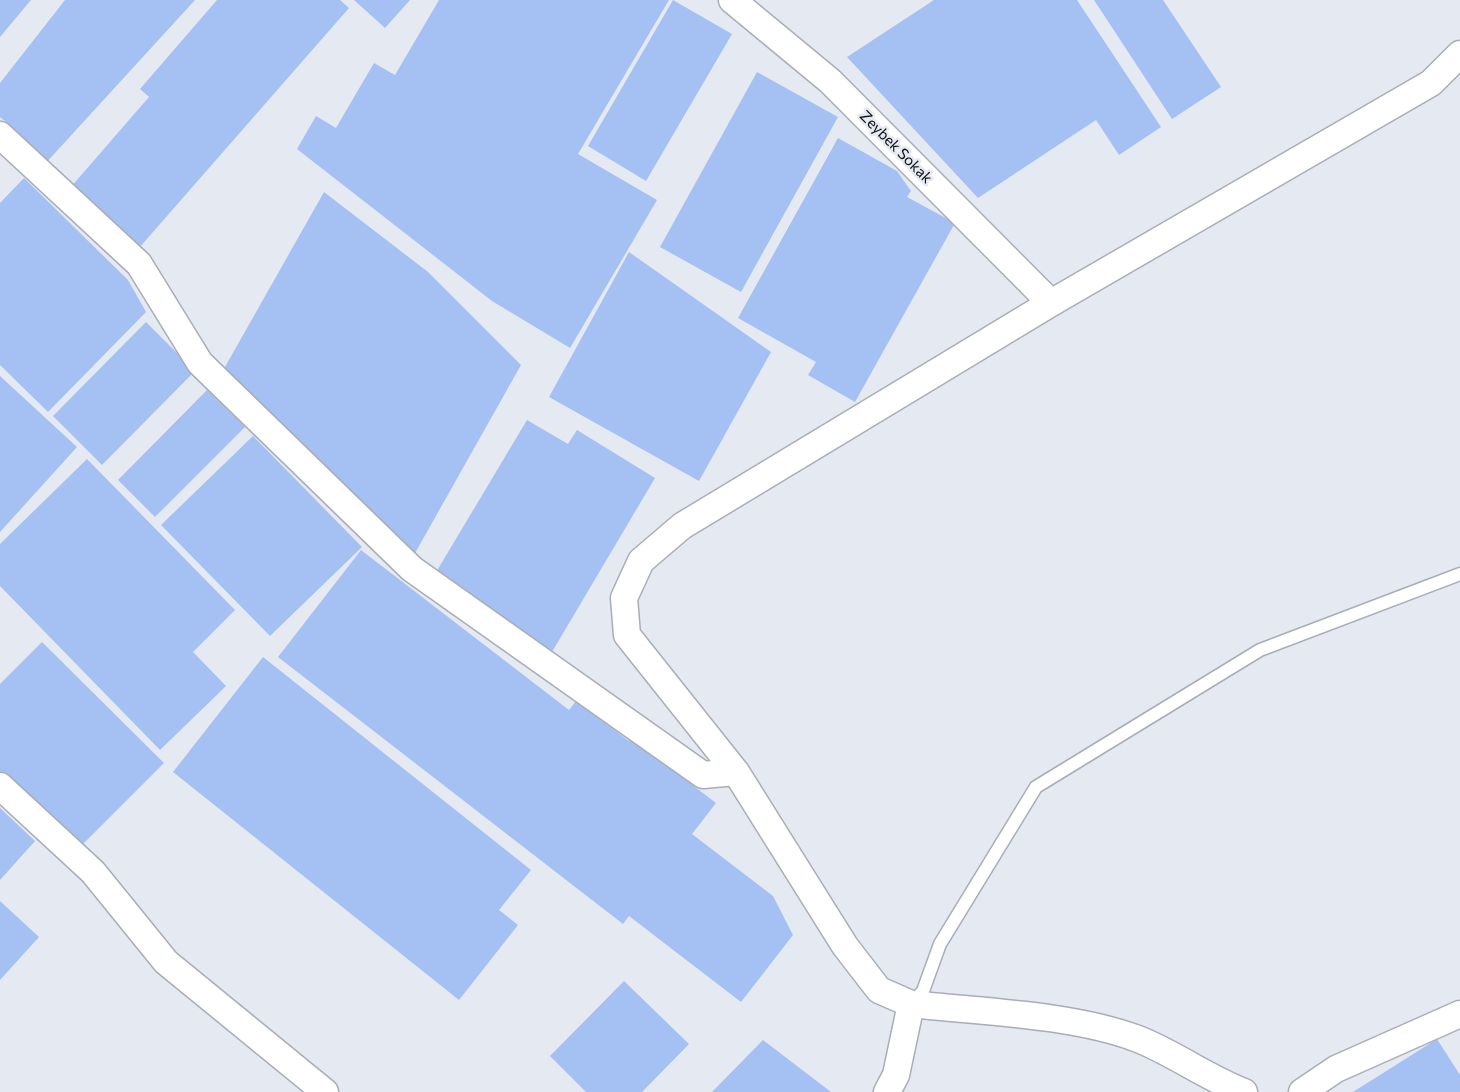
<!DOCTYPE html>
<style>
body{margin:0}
canvas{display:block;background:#e5e9f2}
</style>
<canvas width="1460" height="1092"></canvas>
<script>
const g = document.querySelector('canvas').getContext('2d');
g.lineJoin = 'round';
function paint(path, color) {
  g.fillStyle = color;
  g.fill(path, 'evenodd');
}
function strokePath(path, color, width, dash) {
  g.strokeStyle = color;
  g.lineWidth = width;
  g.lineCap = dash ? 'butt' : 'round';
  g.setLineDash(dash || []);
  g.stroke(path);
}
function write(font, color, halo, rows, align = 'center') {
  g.font = font + ' Commissioner,sans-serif';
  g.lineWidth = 5;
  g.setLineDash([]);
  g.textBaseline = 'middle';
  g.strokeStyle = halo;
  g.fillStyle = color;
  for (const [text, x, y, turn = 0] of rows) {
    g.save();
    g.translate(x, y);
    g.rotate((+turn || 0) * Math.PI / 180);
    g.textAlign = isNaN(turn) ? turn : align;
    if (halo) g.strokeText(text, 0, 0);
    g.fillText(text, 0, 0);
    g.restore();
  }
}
const building = new Path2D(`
 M0,0H31L0,37Z
 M65,0H195L44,165L8,132L13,128L0,117V83Z
 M217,0H340L349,8L139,248L70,188L149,97L140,89Z
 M354,0H410L385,28Z
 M439,0H669L578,154L657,200L570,348L492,301L297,149L316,116L336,128L374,63L395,75Z
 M673,0L732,34L646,181L588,146Z
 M934,0H1077L1161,127L1119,155L1096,120L978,198L847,57Z
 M1094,0H1163L1221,87L1172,119Z
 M757,72L838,117L741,292L660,247Z
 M838,138L897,171L911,191L907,197L955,223L855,402L808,375L816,362L738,318Z
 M24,178L128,280L146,312L48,412L0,365V203Z
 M324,192L428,272L521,365L410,562L221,374Z
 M629,252L771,352L699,481L549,397Z
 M146,322L195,371L102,465L53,416Z
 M0,376L77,447L0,532Z
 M207,390L245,427L155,517L118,480Z
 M527,420L568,444L577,430L655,478L549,657L432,579Z
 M253,436L362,547L270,636L161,525Z
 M87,459L235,610L193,652L226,686L160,750L0,586V544Z
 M361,550L569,710L576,701L629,741L631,738L716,803L692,834L773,896L793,935L741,1002L629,916L623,924L278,657Z
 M42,642L164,763L76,851L0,776V684Z
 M263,657L531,870L499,910L518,925L459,1000L173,772Z
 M0,808L35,841L0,880Z
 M0,901L39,937L0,980Z
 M624,981L689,1044L642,1092H586L550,1056Z
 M1437,1039L1460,1075V1092H1353Z
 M763,1040L831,1092H712Z`);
const lane = new Path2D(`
 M911,1004L923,991L940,944L1036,787L1260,650L1460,574`);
const street = new Path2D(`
 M732,0L830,81L1051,303
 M0,135L139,264L200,363L412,569L703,775L736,772
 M0,786L93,872L166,962L325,1092
 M911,1004C982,1012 1072,1014 1138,1039C1174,1053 1207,1078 1244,1092
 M887,1092L896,1075L911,1004L879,990L845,946L736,772L627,635L624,598L641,561L682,526L1051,303L1431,83L1460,54
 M1302,1092L1336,1069L1460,1014`);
const streetNames = [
 ["Zeybek Sokak",896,147,45]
];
paint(building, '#a5c0f3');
strokePath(lane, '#a9adb6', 15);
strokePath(street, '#a9adb6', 29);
strokePath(lane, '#fff', 12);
strokePath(street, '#fff', 26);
write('15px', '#0a0b0e', '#e5e9f2', streetNames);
</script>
